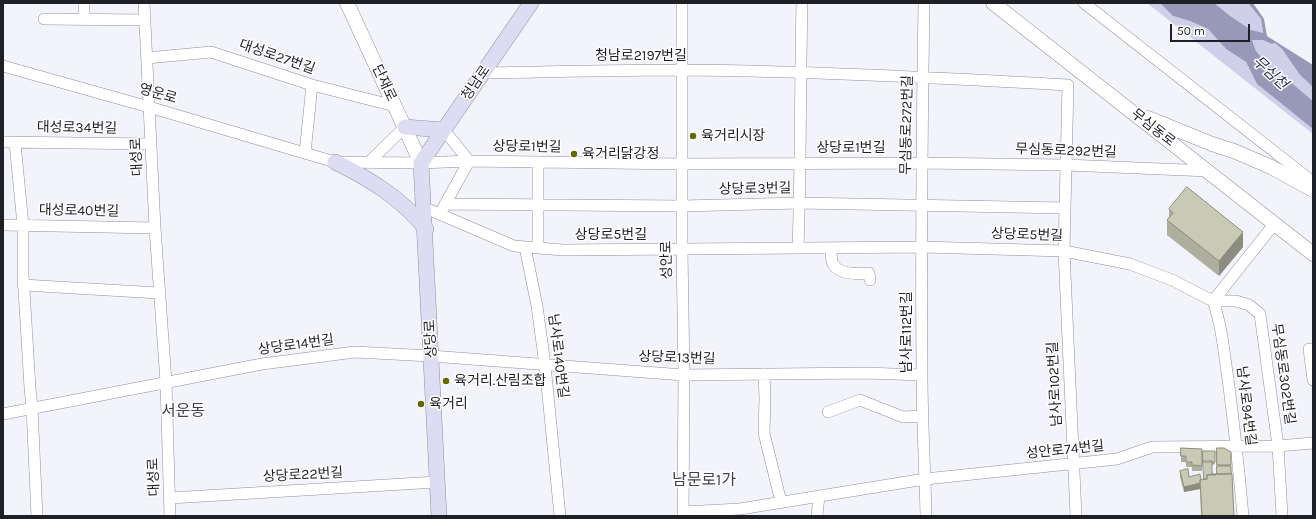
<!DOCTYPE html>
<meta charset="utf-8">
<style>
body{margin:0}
#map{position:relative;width:1316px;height:519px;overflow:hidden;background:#f3f3fc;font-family:Karla,sans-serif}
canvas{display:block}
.frame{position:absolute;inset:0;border:4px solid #1f1f26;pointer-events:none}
.scale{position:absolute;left:1170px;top:24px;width:80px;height:18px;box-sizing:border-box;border:2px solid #1f1f26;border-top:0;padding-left:5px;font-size:12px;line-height:14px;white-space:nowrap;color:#1f1f26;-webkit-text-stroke:3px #fff;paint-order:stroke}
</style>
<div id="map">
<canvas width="1316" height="519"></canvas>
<div class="frame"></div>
<div class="scale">50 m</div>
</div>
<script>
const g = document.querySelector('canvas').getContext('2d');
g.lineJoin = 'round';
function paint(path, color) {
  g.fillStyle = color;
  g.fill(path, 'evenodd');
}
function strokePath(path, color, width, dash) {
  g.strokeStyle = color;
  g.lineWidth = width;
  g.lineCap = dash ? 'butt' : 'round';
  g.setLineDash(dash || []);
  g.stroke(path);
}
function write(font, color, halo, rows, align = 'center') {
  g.font = font + ' Karla,"Noto Sans KR",sans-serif';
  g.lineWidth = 3;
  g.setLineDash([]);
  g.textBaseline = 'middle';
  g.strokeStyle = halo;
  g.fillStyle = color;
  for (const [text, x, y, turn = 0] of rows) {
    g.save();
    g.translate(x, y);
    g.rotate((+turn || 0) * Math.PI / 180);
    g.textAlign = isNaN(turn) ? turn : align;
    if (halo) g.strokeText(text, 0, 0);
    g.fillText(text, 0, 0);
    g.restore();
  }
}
const green = new Path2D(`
 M1147,3H1160L1173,16L1190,21L1208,29L1226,49L1246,62L1257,84L1313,129V134Z
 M1214,3H1248L1261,19L1263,34L1251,30L1229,15Z
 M1252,40H1263L1271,44L1275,43L1282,49L1300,75L1313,87V101L1287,79L1279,77L1256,51Z`);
const water = new Path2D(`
 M1160,3H1214L1229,15L1251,30L1263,33L1261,19L1248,3H1253L1264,19L1267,36L1313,65V87L1300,75L1282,49L1275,43L1271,44L1263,40H1252L1256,51L1279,77L1287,79L1313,101V129L1257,84L1246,62L1226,49L1208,29L1190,21L1173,16Z`);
const minor = new Path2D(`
 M84,3V19
 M144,3L155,228L166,382L170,516
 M682,3V250L684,375L683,516
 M924,3C922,127 921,250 922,374C922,421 925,469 926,516
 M1084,3L1313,182
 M44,19L145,20
 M147,58L211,52L312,85L395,106
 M3,66L149,107L335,162L421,163L469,161L682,164L921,163L1066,165L1209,171
 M483,73C549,72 616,70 682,70C811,71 940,78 1068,85
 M1068,85L1064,251L1076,516
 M3,142L151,144
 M15,143L23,225V274L30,388L32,408L37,516
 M305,153L312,85
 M369,162L405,127
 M538,162V248
 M445,204L682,206L799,203L1065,208
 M423,207L514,246L563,250L923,247L1064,251L1130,264L1172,280L1213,301H1236L1249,305L1260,314L1278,446L1282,516
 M442,210L469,161L444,130
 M3,225L155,228
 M525,247L537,306L545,365L560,516
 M798,248C801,167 800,85 802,3
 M831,248C831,253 831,260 833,264C839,275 859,274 869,273L870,280
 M23,285L159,293
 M1213,301C1222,326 1224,353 1228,379C1234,425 1239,470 1243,516
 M1213,301L1275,223
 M1313,349H1309L1313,380
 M764,374L765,398L764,433L781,502
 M828,412L860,400L903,417L923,416
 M3,414L262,364L355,352L431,356L684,375L865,373L922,375
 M170,498L437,482
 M683,512L740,509L925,479L1117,459L1152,447L1278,446L1313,443
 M817,516L819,496`);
const tertiary = new Path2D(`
 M347,3L421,163
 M993,3L1313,254
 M1148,118L1212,144L1234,151L1271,167L1313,190`);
const secondary = new Path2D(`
 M405,127L444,130
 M335,162C370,179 401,198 426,229
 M439,516L421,163L531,3`);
const wall = new Path2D(`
 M1169,209L1243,247L1219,276L1167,235V220L1169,217Z
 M1181,448L1202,449V471H1192V467H1186V462H1181Z
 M1217,448L1231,452V466L1234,516H1201L1200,489L1184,492L1180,477V471L1189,477L1201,480L1204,479L1215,451V464L1212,465V474H1217Z`);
const shadedWall = new Path2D(`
 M1243,232V247L1219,276V261Z
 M1200,483V489L1184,492V487Z`);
const building = new Path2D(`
 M1187,187L1243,232L1219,261L1167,220L1173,213L1169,209Z
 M1181,448L1202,449V466L1192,465V462H1186V456H1181Z
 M1217,448H1224L1231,452V465H1217Z
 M1203,451H1215V462H1203Z
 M1203,461H1212V474H1216V475H1207V479H1204Z
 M1217,466H1231V474H1217Z
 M1188,469L1189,477L1200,474L1201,480H1200V483L1184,487L1180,471Z
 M1232,474L1234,516H1202L1200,480L1207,479V475Z`);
const markers = [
 [693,136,4,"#666804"],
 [574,154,4,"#666804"],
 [446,381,4,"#666804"],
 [421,404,4,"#666804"]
];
const streetNames = [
 ["청남로2197번길",641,56],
 ["대성로27번길",277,57,19],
 ["단재로",384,83,65],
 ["청남로",476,83,-56],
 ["영운로",158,94,16],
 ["무심동로272번길",907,125,-89],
 ["대성로34번길",77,128,1],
 ["무심동로",1153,128,38],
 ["상당로1번길",527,147,1],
 ["상당로1번길",851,148],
 ["무심동로292번길",1066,151,2],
 ["대성로",137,157,-93],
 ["상당로3번길",755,189,-1],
 ["대성로40번길",79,211,1],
 ["상당로5번길",611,235],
 ["상당로5번길",1027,235,2],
 ["성안로",667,260,-91],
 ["남사로112번길",907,332,-90],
 ["상당로",431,339,-93],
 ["상당로14번길",296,345,-8],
 ["남사로140번길",558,356,83],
 ["상당로13번길",677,358,2],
 ["무심동로302번길",1283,374,82],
 ["남사로102번길",1055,384,-93],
 ["남사로94번길",1246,406,83],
 ["성안로74번길",1065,450,-6],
 ["상당로22번길",303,475,-3],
 ["대성로",154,477,-92]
];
const poiNames = [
 ["육거리시장",701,136],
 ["육거리닭강정",582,154],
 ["육거리.산림조합",454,381],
 ["육거리",429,404]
];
const waterNames = [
 ["무심천",1270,73,42]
];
const quarterNames = [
 ["서운동",183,411],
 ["남문로1가",704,480]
];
paint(green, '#cecfe8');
paint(water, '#9898b9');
strokePath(minor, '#8f8fa2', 12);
strokePath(tertiary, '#8f8fa2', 15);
strokePath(secondary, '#8f8fa2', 16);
strokePath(minor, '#fff', 11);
strokePath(tertiary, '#fff', 14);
strokePath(secondary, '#dddcf2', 15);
paint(wall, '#adae9d');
paint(shadedWall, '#8d8d7f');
paint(building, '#c9cab6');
strokePath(building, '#8d8d7f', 1);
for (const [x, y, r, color] of markers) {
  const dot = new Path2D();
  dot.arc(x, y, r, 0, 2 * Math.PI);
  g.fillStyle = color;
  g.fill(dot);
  strokePath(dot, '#fff', 1.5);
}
write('14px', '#1f1f26', '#fff', streetNames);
write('14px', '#1f1f26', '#fff', poiNames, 'left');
write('italic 15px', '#363361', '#fff', waterNames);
write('16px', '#424252', '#fff', quarterNames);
</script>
